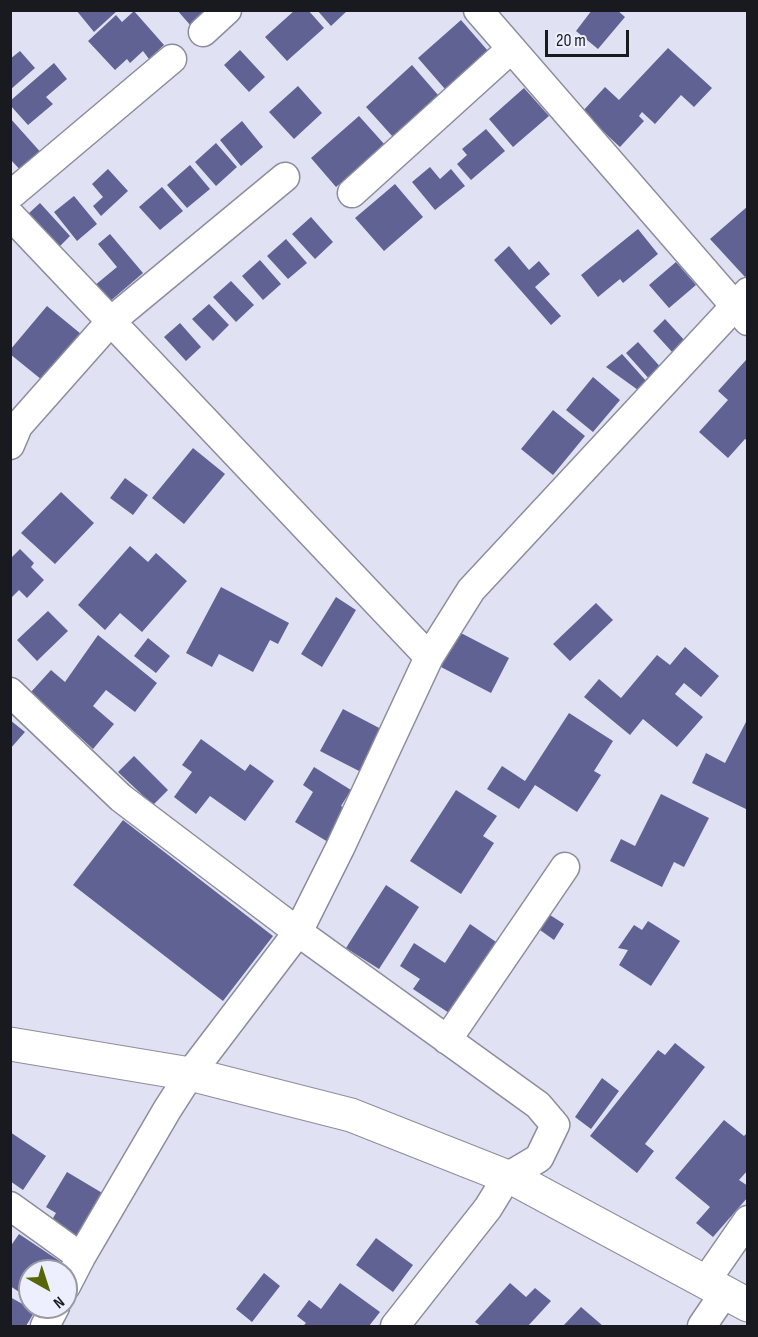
<!DOCTYPE html>
<style>
body{margin:0}
#map{position:relative;width:758px;height:1337px;overflow:hidden;background:#e0e1f2;font-family:"Sofia Sans Condensed",sans-serif}
canvas{display:block}
.frame{position:absolute;inset:0;border:12px solid #191a1f;pointer-events:none}
.north{position:absolute;left:18px;top:1259px;width:60px;height:60px;box-sizing:border-box;background:#edefff;border:2px solid #989aa5;border-radius:50%;rotate:141deg;font-size:16px;font-weight:700;line-height:24px;text-align:center;color:#191a1f}
.north::after{content:'';display:block;margin:auto;width:21px;height:27px;background:#586508;clip-path:polygon(50% 0,100% 100%,50% 72%,0 100%)}
.scale{position:absolute;left:545px;top:30px;width:84px;height:27px;box-sizing:border-box;border:3px solid #191a1f;border-top:0;padding-left:8px;font-size:18px;line-height:21px;white-space:nowrap;color:#191a1f;-webkit-text-stroke:4px #edefff;paint-order:stroke}
</style>
<div id="map">
<canvas width="758" height="1337"></canvas>
<div class="frame"></div>
<div class="north">N</div>
<div class="scale">20 m</div>
</div>
<script>
const g = document.querySelector('canvas').getContext('2d');
g.lineJoin = 'round';
function paint(path, color) {
  g.fillStyle = color;
  g.fill(path, 'evenodd');
}
function strokePath(path, color, width, dash) {
  g.strokeStyle = color;
  g.lineWidth = width;
  g.lineCap = dash ? 'butt' : 'round';
  g.setLineDash(dash || []);
  g.stroke(path);
}
const building = new Path2D(`
 M76,10H118L94,32Z
 M177,10H208L191,26Z
 M295,10H308L324,28L287,61L265,37Z
 M317,10H348L331,26Z
 M592,10H617L625,17L598,49L576,31Z
 M134,11L164,45L149,59L143,51L130,63L127,59L115,70L88,41L116,15L122,22Z
 M461,20L488,51L445,89L418,58Z
 M668,48L712,88L694,107L681,95L655,124L642,112L639,116L644,121L620,147L582,112L605,87L619,100Z
 M240,50L265,77L249,92L224,65Z
 M20,51L35,68L10,90V59Z
 M54,63L67,79L46,97L53,104L28,125L10,105V101Z
 M412,65L438,95L393,137L366,107Z
 M298,86L322,113L294,139L269,112Z
 M524,88L549,116L513,147L489,119Z
 M359,116L385,145L336,187L311,158Z
 M10,118L44,156L24,174L10,159Z
 M242,121L263,147L241,166L220,140Z
 M486,129L505,151L471,180L457,164L467,155L462,149Z
 M216,143L237,167L216,186L195,162Z
 M190,165L210,189L187,208L167,185Z
 M430,167L440,179L451,169L465,186L435,210L412,182Z
 M108,169L128,191L101,216L93,206L103,197L92,184Z
 M395,184L423,217L384,251L355,218Z
 M162,187L183,211L160,230L139,207Z
 M74,196L97,224L77,241L54,212Z
 M40,203L70,236L59,247L28,214Z
 M748,206V275L745,277L710,239Z
 M311,217L333,242L315,259L292,234Z
 M638,229L658,254L623,283L620,279L598,297L581,275Z
 M110,234L143,273L108,303L94,286L117,267L98,244Z
 M286,239L307,263L288,279L267,256Z
 M509,246L529,270L539,261L550,274L535,287L561,316L551,325L494,260Z
 M260,260L281,284L263,300L242,276Z
 M676,262L696,285L669,308L649,285Z
 M231,281L254,305L236,322L213,297Z
 M209,304L229,325L213,341L192,319Z
 M47,306L81,334L42,380L10,354V350Z
 M665,319L686,342L673,353L653,331Z
 M180,323L201,347L186,361L164,337Z
 M638,342L664,371L652,382L626,353Z
 M622,354L647,382L638,390L606,367Z
 M746,360L748,441L745,439L728,458L699,432L728,400L718,391Z
 M593,377L620,400L593,432L566,410Z
 M553,410L585,436L553,475L521,449Z
 M193,448L225,474L184,524L152,498Z
 M125,478L148,495L133,515L110,498Z
 M61,492L94,523L55,564L21,533Z
 M130,546L148,562L156,553L187,581L142,632L120,613L105,630L78,605Z
 M20,549L34,563L31,567L44,580L27,598L19,590L10,599V559Z
 M221,587L289,623L278,644L270,640L253,672L219,654L212,667L186,653Z
 M336,597L356,610L322,667L301,654Z
 M596,603L613,620L570,661L553,644Z
 M48,611L68,631L37,661L17,640Z
 M459,632L509,658L491,693L441,667Z
 M98,635L157,683L135,712L106,690L93,706L114,724L93,749L31,692L51,670L65,682Z
 M148,638L170,656L156,673L134,656Z
 M685,647L719,676L701,697L684,683L675,694L703,717L677,747L643,719L630,735L584,697L599,679L621,698L657,655L670,665Z
 M343,709L383,730L361,772L320,751Z
 M569,713L613,741L594,771L601,775L577,812L535,785L519,809L487,789L502,766L525,781Z
 M748,718V810L692,783L706,753L725,763Z
 M10,720L25,732L10,749Z
 M201,739L245,771L250,764L274,781L245,821L210,796L196,814L174,797L192,772L182,765Z
 M134,756L168,790L153,805L118,772Z
 M314,767L351,790L341,806L348,810L328,842L295,822L313,792L303,785Z
 M456,790L497,816L483,836L494,843L461,894L410,861Z
 M661,794L709,818L684,867L674,862L662,887L610,861L621,839L635,846Z
 M123,820L273,936L223,1001L73,885Z
 M386,885L419,907L379,969L346,948Z
 M550,915L564,924L554,940L540,930Z
 M648,921L680,941L651,986L619,965L628,950L618,948L634,925L642,930Z
 M470,924L499,944L452,1015L413,989L420,979L400,966L414,943L445,963Z
 M675,1043L705,1067L645,1144L654,1151L637,1173L590,1136L658,1050L665,1055Z
 M602,1078L619,1091L591,1129L575,1117Z
 M724,1120L744,1136L748,1132V1170L739,1180L748,1186V1197L713,1237L696,1223L710,1207L675,1178Z
 M10,1132L46,1156L23,1190L10,1181Z
 M67,1172L104,1194L77,1239L50,1223L56,1213L46,1207Z
 M19,1234L61,1262L55,1271H30V1299L10,1286V1247Z
 M376,1238L413,1265L393,1292L356,1265Z
 M264,1273L280,1286L252,1322L236,1309Z
 M340,1283L380,1312L369,1326H303L306,1323L297,1316L309,1300L321,1309Z
 M510,1283L526,1297L535,1288L551,1301L528,1326H481L475,1322Z
 M10,1297L35,1311L26,1326H10Z
 M581,1307L603,1326H563Z`);
const minor = new Path2D(`
 M478,10L748,321
 M203,32L227,10
 M10,191L13,193L172,59
 M352,193L511,49
 M10,215L429,657
 M10,445L18,426L111,321L285,177
 M10,692L121,798L298,932L538,1105L555,1125L539,1158L507,1177L488,1208L395,1326
 M447,1040L565,867
 M10,1206L81,1257
 M705,1282L748,1220
 M66,1286L81,1257L167,1110L190,1074L298,932L340,848L429,657L471,590L748,292
 M45,1326L55,1307
 M702,1326L725,1292`);
const tertiary = new Path2D(`
 M10,1044L190,1074L351,1115L518,1181L748,1305`);
paint(building, '#606294');
strokePath(minor, '#8c8d9c', 31);
strokePath(tertiary, '#8c8d9c', 35);
strokePath(minor, '#fff', 28);
strokePath(tertiary, '#fff', 33);
</script>
